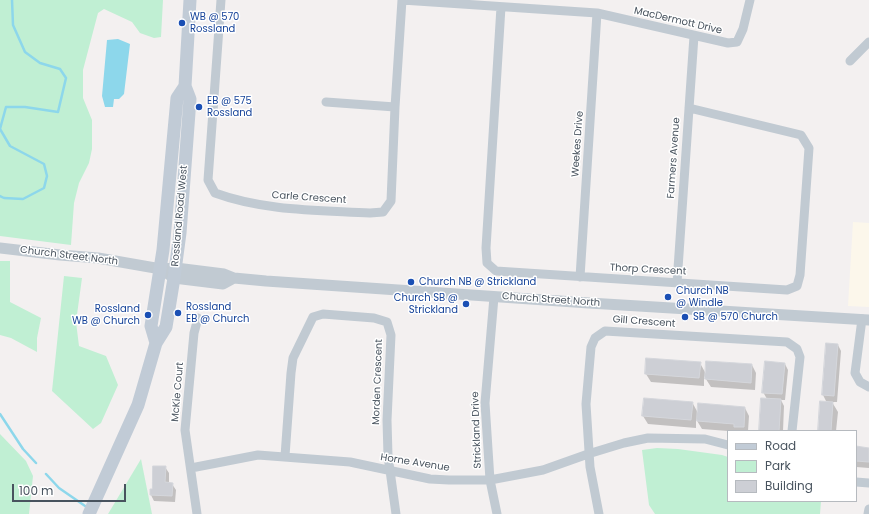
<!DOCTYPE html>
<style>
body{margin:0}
#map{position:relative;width:869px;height:514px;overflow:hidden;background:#f3f0f0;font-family:Poppins,sans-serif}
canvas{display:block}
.legend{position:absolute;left:727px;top:430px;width:130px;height:72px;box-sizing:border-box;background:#fff;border:1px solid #b6babf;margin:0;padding:5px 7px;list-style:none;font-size:12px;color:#48535e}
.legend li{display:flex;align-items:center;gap:8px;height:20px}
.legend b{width:20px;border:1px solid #b6babf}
.scale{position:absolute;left:12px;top:484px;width:114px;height:18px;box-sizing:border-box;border:2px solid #48535e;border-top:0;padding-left:5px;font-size:12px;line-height:14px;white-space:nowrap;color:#48535e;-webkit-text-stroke:3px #fff;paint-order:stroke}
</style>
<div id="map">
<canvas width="869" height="514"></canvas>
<ul class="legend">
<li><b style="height:5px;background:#c1cbd6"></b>Road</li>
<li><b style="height:11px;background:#c0efd3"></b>Park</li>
<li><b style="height:11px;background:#cdcfd5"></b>Building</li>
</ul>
<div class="scale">100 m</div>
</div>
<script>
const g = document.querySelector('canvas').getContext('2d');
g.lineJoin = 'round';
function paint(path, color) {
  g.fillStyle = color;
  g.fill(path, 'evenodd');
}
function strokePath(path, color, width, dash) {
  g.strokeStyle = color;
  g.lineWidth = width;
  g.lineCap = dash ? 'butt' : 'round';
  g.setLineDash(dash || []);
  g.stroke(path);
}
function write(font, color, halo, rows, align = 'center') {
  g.font = font + ' Poppins,sans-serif';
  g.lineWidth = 3;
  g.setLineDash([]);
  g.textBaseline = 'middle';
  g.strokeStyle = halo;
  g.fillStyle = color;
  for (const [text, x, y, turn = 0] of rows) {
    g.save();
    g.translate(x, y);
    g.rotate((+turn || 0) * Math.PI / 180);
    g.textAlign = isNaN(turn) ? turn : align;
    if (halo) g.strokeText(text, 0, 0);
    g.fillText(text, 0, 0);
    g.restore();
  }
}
const commercial = new Path2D(`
 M853,222L869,223V307L848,306Z`);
const green = new Path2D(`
 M0,0H163L161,37L154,38L140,33L132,22L104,9L98,13L83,70V98L92,120V149L89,163L79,183L74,203L71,245L0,236Z
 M0,261H10V302L41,318L37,338V352L11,338L0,335Z
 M64,276L82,278L76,322L79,346L106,356L118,385L101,423L93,429L52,391Z
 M0,434L26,461L33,476L29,514H0Z
 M657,448L678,449L722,455L728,457V501H821L820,514H655L649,505L642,450Z
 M141,459L152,514H108Z`);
const water = new Path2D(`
 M118,39L130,44L124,94L119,99H114L113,107H105L102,96L107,40Z`);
const shadow = new Path2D(`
 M827,344L838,345L841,351L837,402H832L838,412L836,431H819L827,403L823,395Z
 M700,363L706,374L752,365L756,373L755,390L711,387L704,376V386L651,382L646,374Z
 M785,364L788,370L785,400H781L784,406L783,431H760L767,399L763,392Z
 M645,399L692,402L698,413L745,408L749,416L748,431H728L702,429L696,419V428L648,424L643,416Z
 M856,447L869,449V468L856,467Z
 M165,467L169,473V484H172L176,490L175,502L154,501L151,495Z`);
const stream = new Path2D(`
 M0,129L6,107H25L58,112L66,78L60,69L40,63L25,52L13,25L12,0
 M0,129L10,146L44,164L47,176L44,188L23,199L4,198L0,196
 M0,414L23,449L36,463
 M46,474L59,488L88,508`);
const building = new Path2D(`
 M826,343L838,344L834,396L822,395Z
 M646,358L701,362L699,378L645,374Z
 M706,361L752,364L751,383L705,379Z
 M765,361L785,363L782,394L762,393Z
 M644,398L693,402L691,420L642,416Z
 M761,398L781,399L779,431H759Z
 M820,401L833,402L831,431H818Z
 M698,403L745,407L744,427H734V424L697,421Z
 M856,446L869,448V462L856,461Z
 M153,466H166L165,482L173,483L172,496L150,495V489H152Z`);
const minor = new Path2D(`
 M221,0L208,180L215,193C264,211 318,210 370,213L383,212L391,201L395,107L402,0
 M402,0L597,13L728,43L737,42L743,29L750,0
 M501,7L486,248L487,263L496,271L787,290L797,286L800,275L809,148L801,135L689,108
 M850,61L869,42
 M326,102L395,107
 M580,277L597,13
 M677,283L694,36
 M494,297L485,403L490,480L497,514
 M862,319L855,373L860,382L869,387
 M285,456L291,373L293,358L313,317L323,314L374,318L387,322L391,335L387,420L388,456L396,514
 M191,468L258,455L350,462L430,479L449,480H490L543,470L588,454L624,443L648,438L705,439L728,445
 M856,482L869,483
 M197,514L185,430L194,333L198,318
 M599,514L590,467L586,404L591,347L595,338L605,331L787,342L797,349L800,357L792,431
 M868,514L869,509`);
const tertiary = new Path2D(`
 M0,248L60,255L98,258L161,269L176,268L224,274L234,278L266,281L589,303L869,320
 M168,274L174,278L223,284L234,278`);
const secondary = new Path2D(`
 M156,343L151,326L163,250L177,98L185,86
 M89,514L138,405L156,343L166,327L174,278L180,233L190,99L185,86L190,0`);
const markers = [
 [182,23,4,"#1a4fb4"],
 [199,107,4,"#1a4fb4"],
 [411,282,4,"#1a4fb4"],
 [668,297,4,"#1a4fb4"],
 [466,304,4,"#1a4fb4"],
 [178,313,4,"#1a4fb4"],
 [148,315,4,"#1a4fb4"],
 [685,317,4,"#1a4fb4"]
];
const transitNames = [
 ["WB @ 570",190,17],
 ["Rossland",190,29],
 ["EB @ 575",207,101],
 ["Rossland",207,113],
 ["Church NB @ Strickland",419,282],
 ["Church NB",676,291],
 ["@ Windle",676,303],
 ["Church SB @",458,298,"right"],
 ["Strickland",458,310,"right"],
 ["Rossland",186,307],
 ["EB @ Church",186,319],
 ["Rossland",140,309,"right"],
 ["WB @ Church",140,321,"right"],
 ["SB @ 570 Church",693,317]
];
const streetNames = [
 ["MacDermott Drive",678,21,13],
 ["Weekes Drive",578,144,-86],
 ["Farmers Avenue",674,158,-86],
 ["Carle Crescent",309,198,4],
 ["Rossland Road West",180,216,-85],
 ["Church Street North",69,256,7],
 ["Thorp Crescent",648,270,3],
 ["Church Street North",551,300,4],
 ["Gill Crescent",644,322,4],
 ["Morden Crescent",378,382,-88],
 ["McKie Court",178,392,-85],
 ["Strickland Drive",477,430,-92],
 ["Horne Avenue",415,463,9]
];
paint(commercial, '#fcf7eb');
paint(green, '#c0efd3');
paint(water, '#8dd7eb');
paint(shadow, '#0003');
strokePath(stream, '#8dd7eb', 2.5);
paint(building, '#cdcfd5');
strokePath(building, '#d4d6db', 1);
strokePath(minor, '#c1cad2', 9);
strokePath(tertiary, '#c1cad2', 11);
strokePath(secondary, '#c1cbd6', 13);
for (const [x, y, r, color] of markers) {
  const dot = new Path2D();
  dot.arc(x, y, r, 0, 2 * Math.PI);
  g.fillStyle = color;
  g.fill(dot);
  strokePath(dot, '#fff', 1.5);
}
write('10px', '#164399', '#fff', transitNames, 'left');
write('10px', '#48535e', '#fff', streetNames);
</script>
